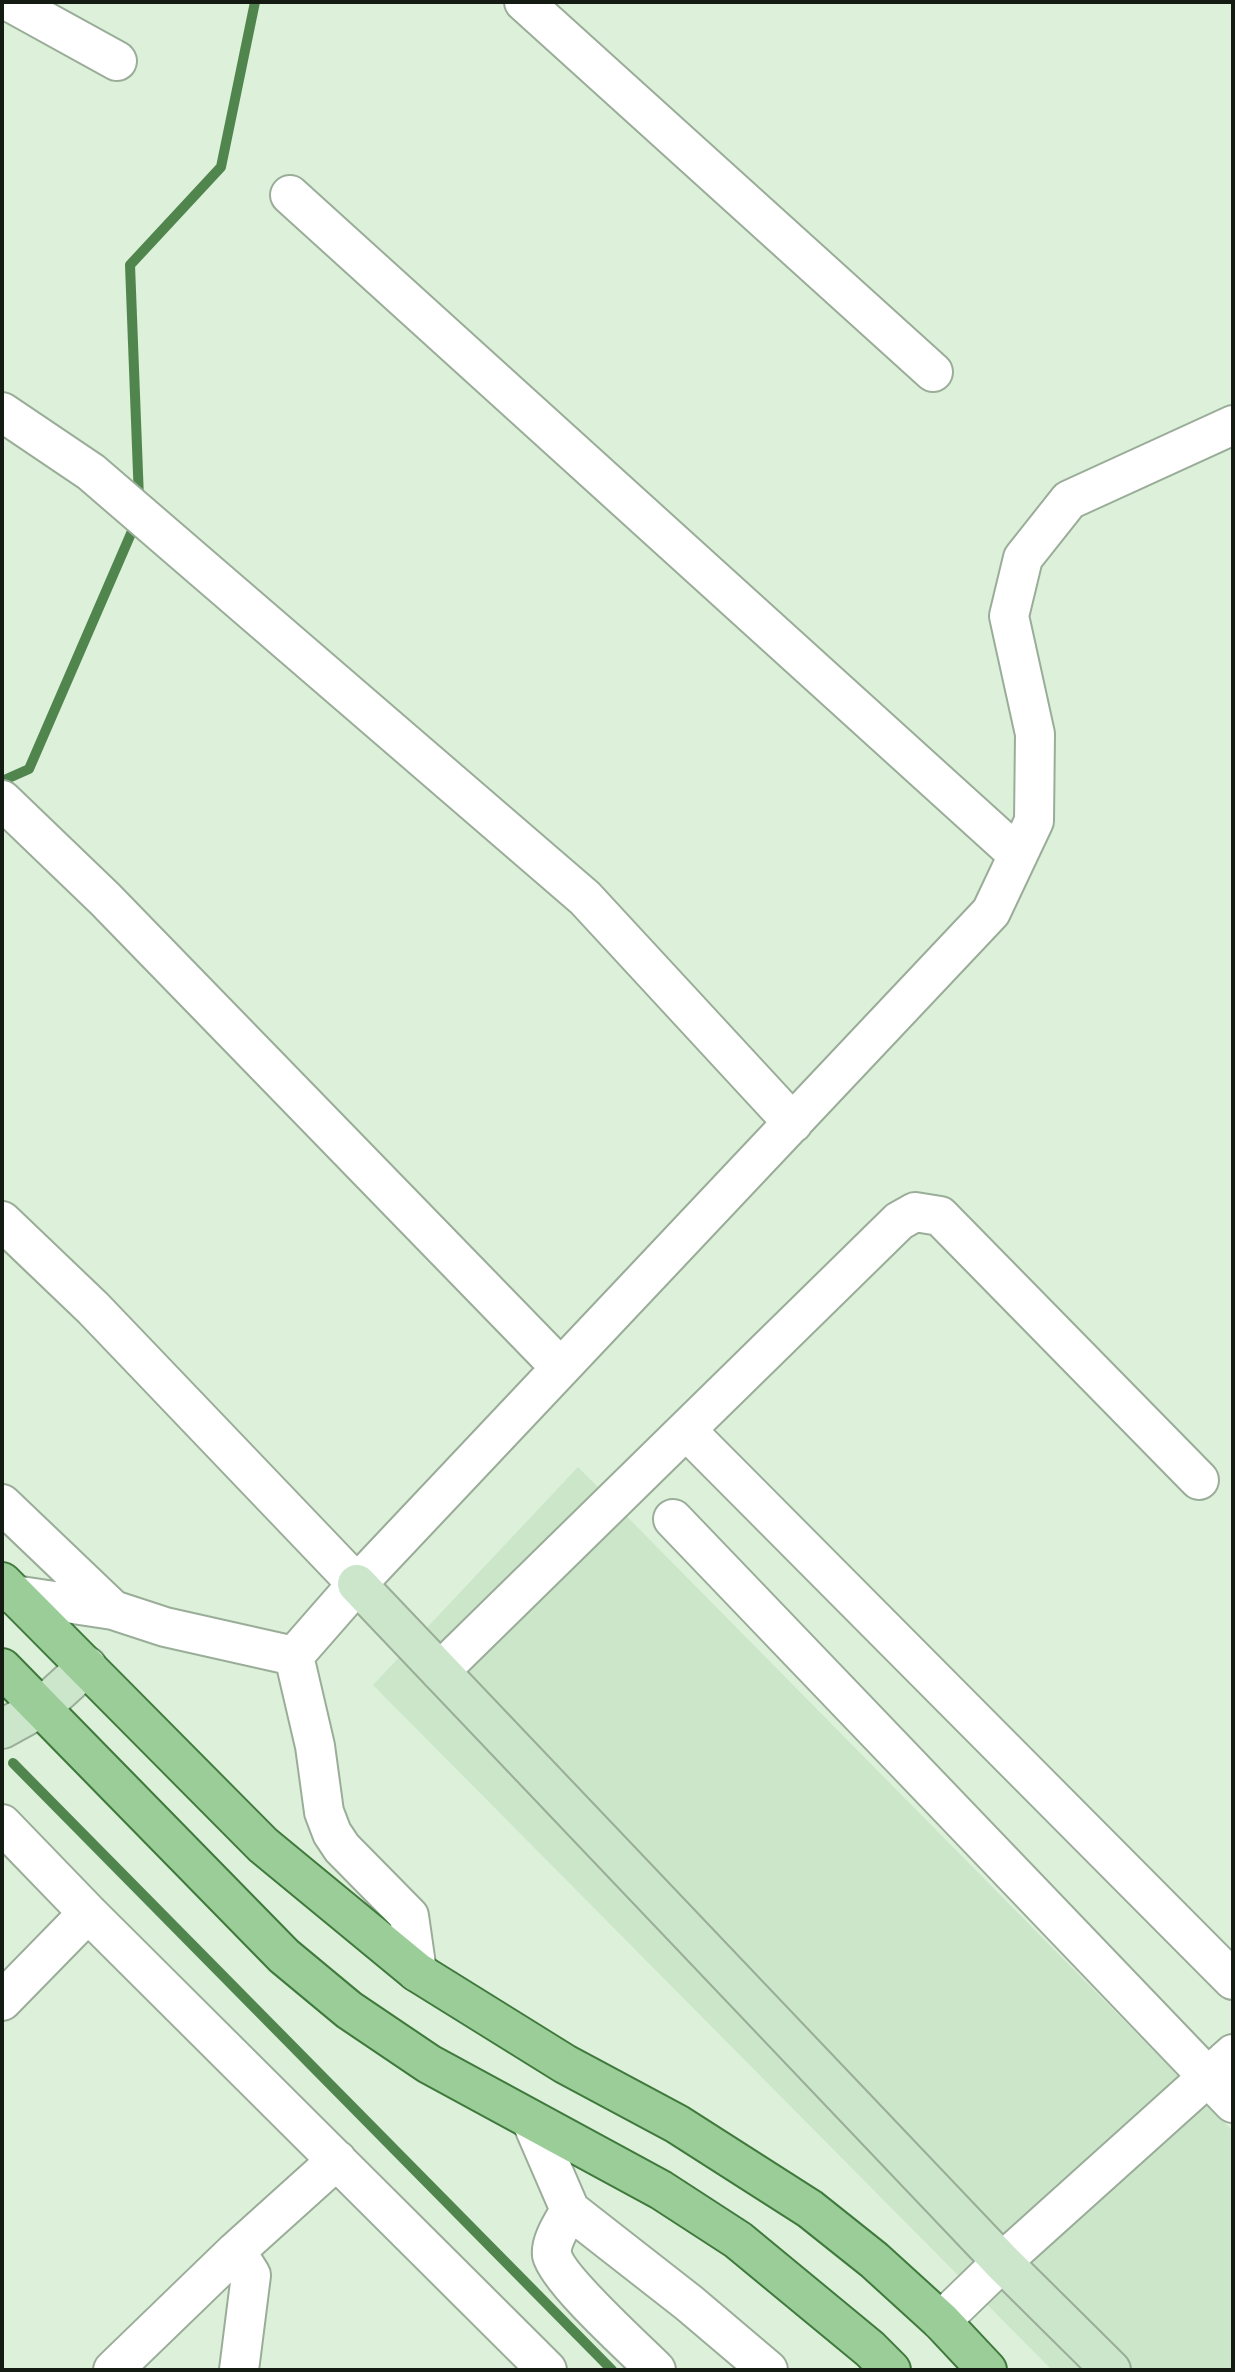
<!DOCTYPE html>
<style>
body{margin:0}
#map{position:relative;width:1235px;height:2372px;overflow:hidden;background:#dcf0da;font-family:"Roboto Serif",serif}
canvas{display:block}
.frame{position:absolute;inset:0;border:4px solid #141b13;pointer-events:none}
</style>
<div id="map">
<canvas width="1235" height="2372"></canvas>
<div class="frame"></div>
</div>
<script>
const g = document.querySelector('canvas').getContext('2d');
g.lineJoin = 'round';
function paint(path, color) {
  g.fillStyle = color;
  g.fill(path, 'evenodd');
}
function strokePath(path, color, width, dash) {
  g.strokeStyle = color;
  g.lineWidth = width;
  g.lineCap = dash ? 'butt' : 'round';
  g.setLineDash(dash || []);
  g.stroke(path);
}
const built = new Path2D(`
 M578,1467L1233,2131V2370H1052L373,1685Z`);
const stream = new Path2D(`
 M139,499L130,265L221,167L255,2
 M2,781L29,769L136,522
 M13,1763L612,2370`);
const street = new Path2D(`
 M10,2L117,61
 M524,2L933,372
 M290,195L1018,855
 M2,412L91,472L585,898L793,1123
 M2,800L105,899L561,1368
 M2,1221L93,1308L357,1584
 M686,1430L1233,1980
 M2,1504L113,1610
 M673,1519L1233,2103
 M14,1595L113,1610L165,1627L294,1656L315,1746L324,1812L332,1833L342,1848L409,1916L417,1972
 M294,1656L357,1584L991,912L1034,821L1035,734L1009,616L1023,558L1069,500L1233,425
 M440,1671L899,1221L915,1212L940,1216L1199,1480
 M2,1824L88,1913L547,2370
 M2,2001L88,1913
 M531,2120L570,2210L689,2303L768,2370
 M570,2210C564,2221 550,2241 552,2255C558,2280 635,2349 656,2370
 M236,2251L251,2275L239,2370
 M941,2321L1002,2262L1233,2054
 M113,2370L236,2251L337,2160`);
const secondary = new Path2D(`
 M357,1584L1002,2262L1111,2370
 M2,1729L42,1707L87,1666`);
const primary = new Path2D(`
 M2,1582L263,1845L417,1972L565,2064L677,2124L810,2209L874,2260L941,2321L987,2370
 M2,1668L284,1956L349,2010L429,2064L661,2190L738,2240L870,2349L891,2370`);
paint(built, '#cce6ca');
strokePath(stream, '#51854e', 10);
strokePath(street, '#9aad98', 42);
strokePath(secondary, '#9aad98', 42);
strokePath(primary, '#3f793c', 42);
strokePath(street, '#fff', 38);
strokePath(secondary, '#cce6cb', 38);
strokePath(primary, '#9acd97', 38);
</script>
